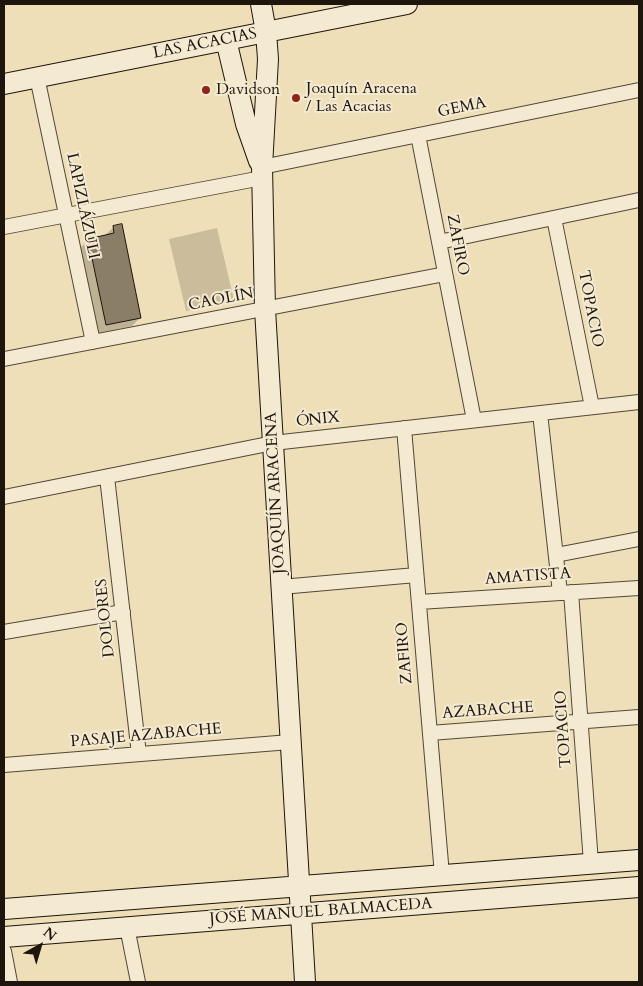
<!DOCTYPE html>
<meta charset="utf-8">
<style>
body{margin:0}
#map{position:relative;width:643px;height:986px;overflow:hidden;background:#eedfb9;font-family:Cardo,serif}
canvas{display:block}
.frame{position:absolute;inset:0;border:5px solid #1e150d;pointer-events:none}
.north{position:absolute;left:15px;top:921px;width:50px;height:50px;-webkit-text-stroke:4px #f4ead2;paint-order:stroke;rotate:39deg;font-size:14px;font-weight:700;line-height:20px;text-align:center;color:#1e150d}
.north::after{content:'';display:block;margin:auto;width:18px;height:22px;background:#1e150d;clip-path:polygon(50% 0,100% 100%,50% 72%,0 100%)}
</style>
<div id="map">
<canvas width="643" height="986"></canvas>
<div class="frame"></div>
<div class="north">N</div>
</div>
<script>
const g = document.querySelector('canvas').getContext('2d');
g.lineJoin = 'round';
function paint(path, color) {
  g.fillStyle = color;
  g.fill(path, 'evenodd');
}
function strokePath(path, color, width, dash) {
  g.strokeStyle = color;
  g.lineWidth = width;
  g.lineCap = dash ? 'butt' : 'round';
  g.setLineDash(dash || []);
  g.stroke(path);
}
function write(font, color, halo, rows, align = 'center') {
  g.font = font + ' Cardo,serif';
  g.lineWidth = 4;
  g.setLineDash([]);
  g.textBaseline = 'middle';
  g.strokeStyle = halo;
  g.fillStyle = color;
  for (const [text, x, y, turn = 0] of rows) {
    g.save();
    g.translate(x, y);
    g.rotate((+turn || 0) * Math.PI / 180);
    g.textAlign = isNaN(turn) ? turn : align;
    if (halo) g.strokeText(text, 0, 0);
    g.fillText(text, 0, 0);
    g.restore();
  }
}
const green = new Path2D(`
 M217,228L234,300L186,311L169,239Z`);
const shadow = new Path2D(`
 M114,227L140,318L132,326L98,333L80,248L89,240L105,235Z`);
const building = new Path2D(`
 M122,224L141,318L106,325L88,239L114,233L113,226Z`);
const street = new Path2D(`
 M37,77L93,342
 M418,135L474,420
 M262,167L639,90
 M554,218L592,407
 M4,227L262,178
 M439,242L639,200
 M4,359L445,274
 M540,413L560,593
 M404,428L442,875
 M107,477L139,754
 M4,497L273,443L639,402
 M556,555L639,539
 M281,587L416,575
 M571,592L591,863
 M419,602L639,588
 M4,632L123,612
 M430,733L639,717
 M4,765L290,742
 M127,927L138,982
 M4,951L10,982`);
const secondary = new Path2D(`
 M261,4L266,32L268,59L262,167L265,309L305,982
 M226,40L246,124L259,161
 M4,84L407,4
 M4,909L639,860
 M4,937L639,887`);
const markers = [
 [206,90,5,"#8f2418"],
 [296,98,5,"#8f2418"]
];
const streetNames = [
 ["LAS ACACIAS",205,44,-11],
 ["GEMA",462,108,-12],
 ["LAPIZLÁZULI",82,206,78],
 ["ZAFIRO",457,245,79],
 ["CAOLÍN",221,300,-11],
 ["TOPACIO",590,309,79],
 ["ÓNIX",318,420,-6],
 ["JOAQUÍN ARACENA",276,493,-93],
 ["AMATISTA",528,577,-4],
 ["DOLORES",106,618,-96],
 ["ZAFIRO",405,653,-95],
 ["AZABACHE",488,711,-4],
 ["TOPACIO",564,729,-94],
 ["PASAJE AZABACHE",146,736,-5],
 ["JOSÉ MANUEL BALMACEDA",321,912,-4]
];
const poiNames = [
 ["Joaquín Aracena",306,89],
 ["/ Las Acacias",306,107],
 ["Davidson",216,90]
];
paint(green, '#cbbd9c');
paint(shadow, '#0003');
paint(building, '#8a7e66');
strokePath(building, '#1e150d', 1);
strokePath(street, '#524838', 16);
strokePath(secondary, '#1e150d', 22);
strokePath(street, '#f4ead2', 14);
strokePath(secondary, '#f4ead2', 20);
for (const [x, y, r, color] of markers) {
  const dot = new Path2D();
  dot.arc(x, y, r, 0, 2 * Math.PI);
  g.fillStyle = color;
  g.fill(dot);
  strokePath(dot, '#f4ead2', 2);
}
write('16px', '#1e150d', '#f4ead2', streetNames);
write('16px', '#1e150d', '#f4ead2', poiNames, 'left');
</script>
